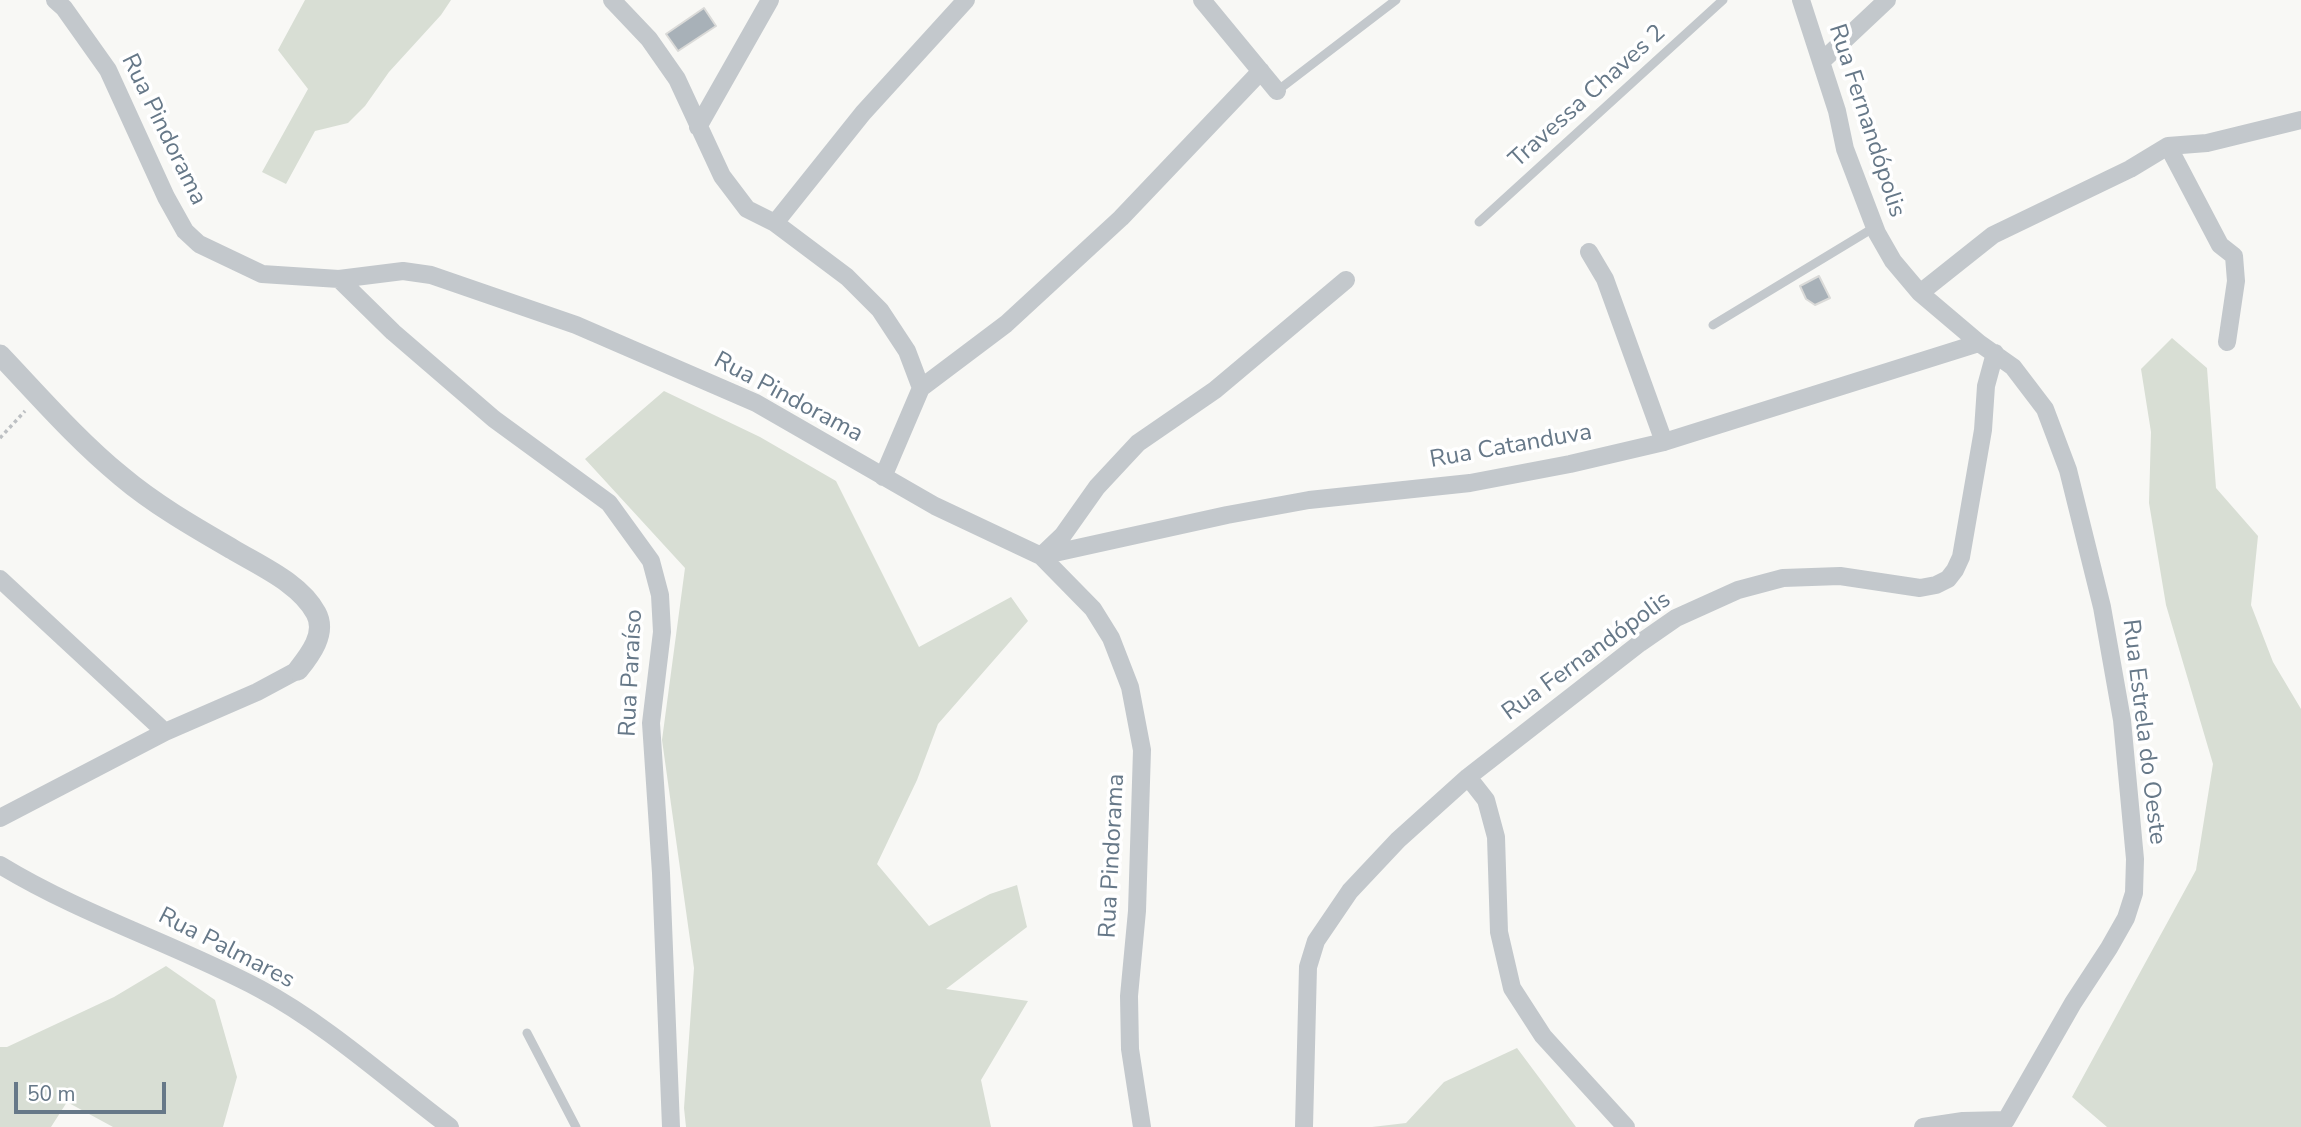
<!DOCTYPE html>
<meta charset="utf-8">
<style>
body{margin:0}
#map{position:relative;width:2301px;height:1127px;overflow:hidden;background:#f8f8f5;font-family:"Nunito Sans",sans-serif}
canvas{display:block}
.scale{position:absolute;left:14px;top:1082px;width:152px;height:32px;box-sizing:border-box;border:4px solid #667888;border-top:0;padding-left:9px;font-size:21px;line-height:24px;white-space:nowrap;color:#667888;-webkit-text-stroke:5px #fff;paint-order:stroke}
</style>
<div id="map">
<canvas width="2301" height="1127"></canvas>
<div class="scale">50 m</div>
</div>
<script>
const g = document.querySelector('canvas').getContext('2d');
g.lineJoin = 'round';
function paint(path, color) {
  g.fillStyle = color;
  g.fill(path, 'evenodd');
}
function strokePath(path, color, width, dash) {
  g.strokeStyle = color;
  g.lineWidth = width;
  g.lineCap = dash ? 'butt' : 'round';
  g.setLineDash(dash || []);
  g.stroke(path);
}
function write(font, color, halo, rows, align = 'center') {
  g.font = font + ' "Nunito Sans",sans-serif';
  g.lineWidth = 7;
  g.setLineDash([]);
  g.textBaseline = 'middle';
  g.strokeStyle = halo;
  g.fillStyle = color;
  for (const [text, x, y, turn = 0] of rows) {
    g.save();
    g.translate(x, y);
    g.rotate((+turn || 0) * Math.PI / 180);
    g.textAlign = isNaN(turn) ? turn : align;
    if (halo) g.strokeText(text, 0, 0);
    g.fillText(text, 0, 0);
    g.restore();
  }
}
const green = new Path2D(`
 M305,0H451L441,15L389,72L365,106L348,123L315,131L286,184L262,172L308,89L278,50Z
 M2172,338L2207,368L2216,488L2258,536L2251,605L2273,662L2301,709V1127H2107L2072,1097L2196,870L2213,764L2166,605L2149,503L2151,432L2141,369Z
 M664,391L760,437L836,481L919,647L1011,597L1028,621L938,724L917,780L877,864L929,926L990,894L1017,885L1027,927L946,989L1028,1001L981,1080L991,1127H686L684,1108L694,968L662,740L685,568L585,459Z
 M166,966L215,1000L237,1077L223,1127H113L67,1102L51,1127H0V1047H7L114,997Z
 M1517,1048L1576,1127H1372L1406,1123L1444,1082Z`);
const building = new Path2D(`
 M704,8L716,26L678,51L666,34Z
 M1819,276L1830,298L1815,305L1806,299L1800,286Z`);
const path = new Path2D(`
 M0,438L25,411`);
const service = new Path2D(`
 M1277,91L1396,0
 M1479,222L1723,0
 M1713,325L1875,227
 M527,1033L576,1127`);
const minor = new Path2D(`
 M55,0L64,8L108,70L166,197L185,231L199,244L262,274L339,279L403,271L431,275L576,325L756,403L935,506L1041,556L1093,609L1111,638L1130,687L1142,750L1137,911L1129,996L1130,1049L1142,1127
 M612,0L649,39L677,79L722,176L747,209L775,223L847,277L880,310L907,351L921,388L883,477
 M1202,0L1277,91
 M1801,0L1837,111L1845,149L1877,233L1893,261L1920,293L1979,343L2013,367L2045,409L2068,470L2102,607L2122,720L2135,859L2134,893L2126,918L2109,948L2073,1003L2006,1120
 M1821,62L1887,0
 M698,127L770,0
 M2168,146L2220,245L2234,256L2236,281L2227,342
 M775,223L863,113L966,0
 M1589,252L1605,279L1664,442
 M339,279L393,332L494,419L609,503L651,561L660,595L662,632L651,723L661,873L671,1127
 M1920,293L1993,235L2130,169L2168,146L2207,143L2301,120
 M921,388L1006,324L1121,218L1261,71
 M1041,556L1227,515L1309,500L1470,483L1570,464L1664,442L1979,343
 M1041,556L1063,535L1097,487L1138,443L1215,390L1346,280
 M0,579L165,732
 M1468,777L1486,800L1496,837L1499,932L1512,988L1543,1036L1626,1127
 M0,818L165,732L257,692L298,670
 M0,865C82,915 175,944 260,989C326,1024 390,1082 450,1127
 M1304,1127L1308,967L1316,941L1350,891L1398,840L1468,777L1640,643L1676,618L1738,590L1783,578L1840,576L1920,588L1936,585L1948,579L1955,570L1961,557L1983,430L1986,386L1995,353
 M1923,1127L1963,1121L2006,1120`);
const tertiary = new Path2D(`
 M0,355C39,396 77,440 121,476C154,504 194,527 232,549C260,566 300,583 316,613C327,633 310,655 298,670`);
const streetNames = [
 ["Travessa Chaves 2",1588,97,-42],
 ["Rua Fernandópolis",1866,121,72],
 ["Rua Pindorama",163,130,64],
 ["Rua Pindorama",788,398,28],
 ["Rua Catanduva",1511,447,-10],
 ["Rua Fernandópolis",1587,657,-36],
 ["Rua Paraíso",632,673,-87],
 ["Rua Estrela do Oeste",2143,732,83],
 ["Rua Pindorama",1113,856,-87],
 ["Rua Palmares",226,949,27]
];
paint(green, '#d8ded4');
paint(building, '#a8b1b8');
strokePath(building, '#dadad8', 2);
strokePath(path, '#bdc0c3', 3.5, [3.5, 3.5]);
strokePath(service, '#c3c8cc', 9);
strokePath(minor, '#c3c8cc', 18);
strokePath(tertiary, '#c3c8cc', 21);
write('24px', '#667888', '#fff', streetNames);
</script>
